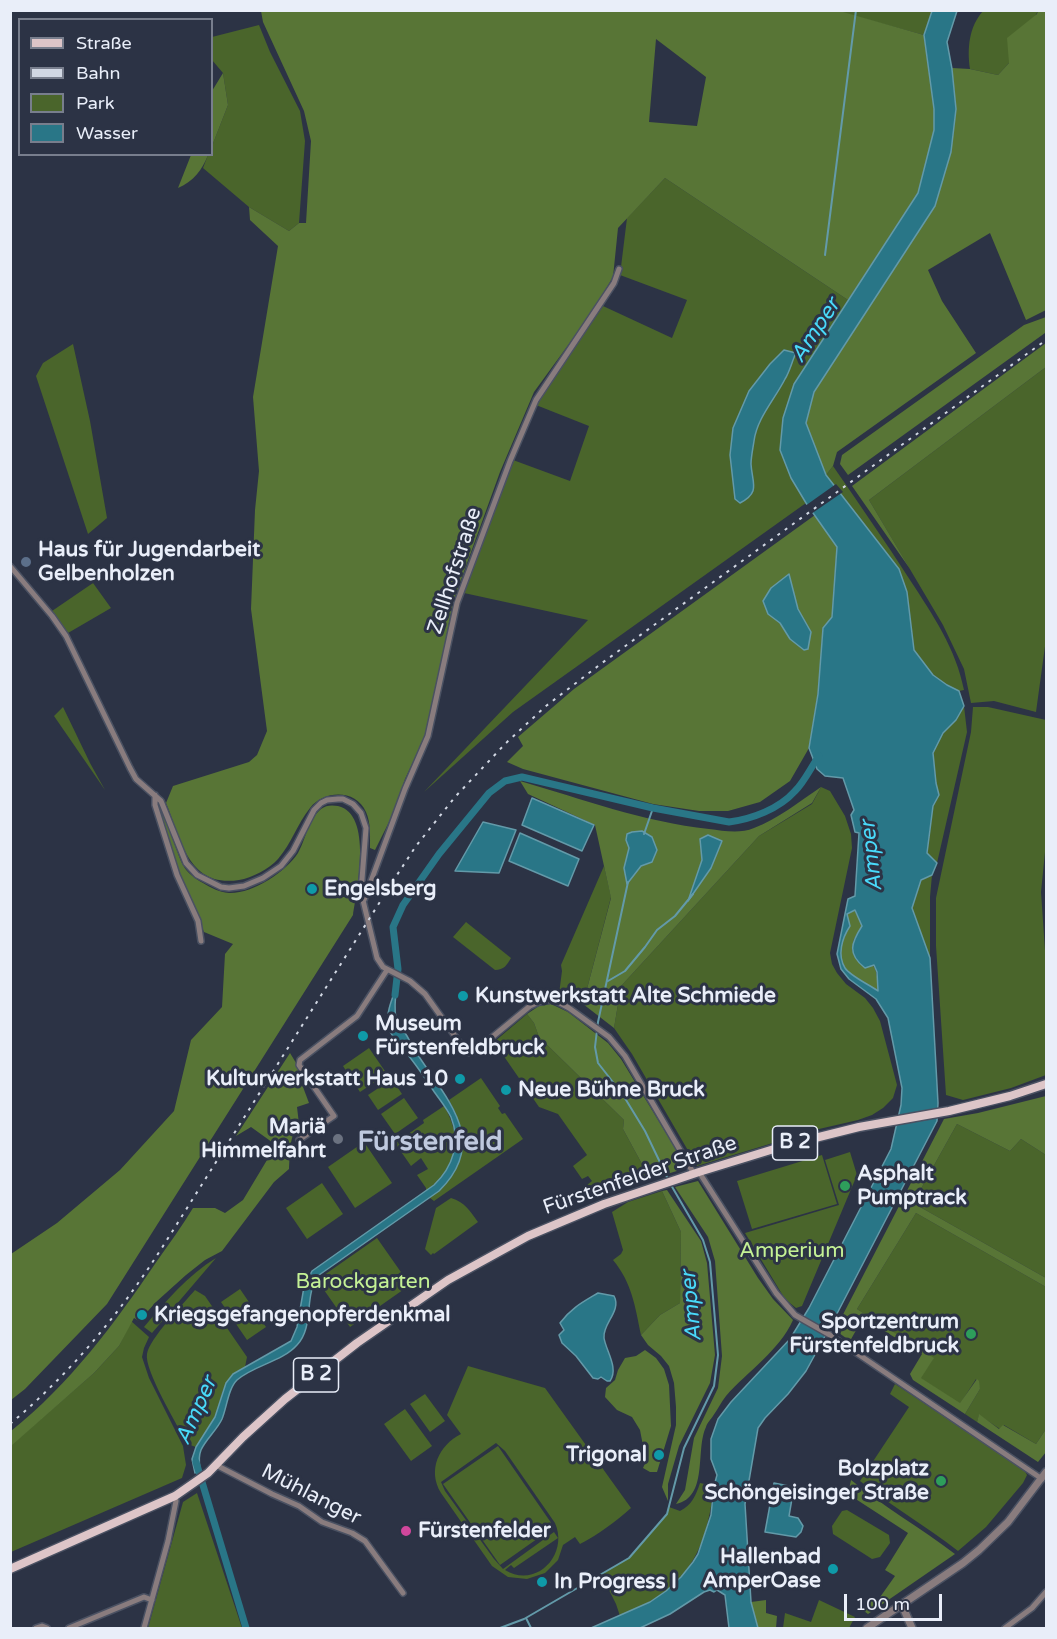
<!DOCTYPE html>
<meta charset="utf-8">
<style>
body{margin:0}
#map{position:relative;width:1057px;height:1639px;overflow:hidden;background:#2c3345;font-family:"Varela Round",sans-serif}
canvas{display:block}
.frame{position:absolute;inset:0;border:12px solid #e9eef9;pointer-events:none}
.legend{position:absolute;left:18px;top:18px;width:195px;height:138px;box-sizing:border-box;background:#2c3345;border:2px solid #787e8d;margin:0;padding:8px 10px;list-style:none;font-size:18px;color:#e9eef9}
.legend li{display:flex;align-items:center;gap:12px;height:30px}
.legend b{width:30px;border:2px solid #787e8d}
.scale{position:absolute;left:844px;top:1594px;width:98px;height:27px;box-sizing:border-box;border:3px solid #e9eef9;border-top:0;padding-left:8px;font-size:18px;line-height:21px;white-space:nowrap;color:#e9eef9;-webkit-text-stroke:4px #2c3345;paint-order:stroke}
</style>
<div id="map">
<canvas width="1057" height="1639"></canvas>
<div class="frame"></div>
<ul class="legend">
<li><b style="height:8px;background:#ddc5c8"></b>Straße</li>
<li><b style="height:8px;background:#d1d7e3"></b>Bahn</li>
<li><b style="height:16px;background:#4a652b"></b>Park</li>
<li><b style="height:16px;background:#297687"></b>Wasser</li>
</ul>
<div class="scale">100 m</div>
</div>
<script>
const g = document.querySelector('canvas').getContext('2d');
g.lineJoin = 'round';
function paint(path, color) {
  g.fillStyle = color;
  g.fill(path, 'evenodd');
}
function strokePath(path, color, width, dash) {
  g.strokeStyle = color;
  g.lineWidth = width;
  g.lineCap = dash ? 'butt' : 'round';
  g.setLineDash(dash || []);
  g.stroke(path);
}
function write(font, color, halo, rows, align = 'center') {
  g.font = font + ' "Varela Round",sans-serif';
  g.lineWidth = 6;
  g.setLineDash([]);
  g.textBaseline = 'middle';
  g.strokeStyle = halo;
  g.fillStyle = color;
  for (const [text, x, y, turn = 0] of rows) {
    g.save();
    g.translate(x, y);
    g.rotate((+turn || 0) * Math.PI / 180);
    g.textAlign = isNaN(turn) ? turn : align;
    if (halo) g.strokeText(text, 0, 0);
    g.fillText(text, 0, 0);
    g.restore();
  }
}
const green = new Path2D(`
 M836,11H932L924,35Z
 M983,11H1038L1009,63L998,75L970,69C967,48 969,27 983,11Z
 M259,25L270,52L300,111L305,141L299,223L289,231L249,207L203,168L208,155L212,154V146L228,105L223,73L212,60V37Z
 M665,178L848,300L794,384L791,478L806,503L513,712L424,792L588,620L464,593L513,460L570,481L589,426L536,405L603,306L672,338L687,300L620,275L627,218Z
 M73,344L90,421L107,518L88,534L36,376L43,363Z
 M1046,367V639L1036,712L994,701L971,703L964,669L943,625L869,500Z
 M833,466C859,504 885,541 910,580C933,615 956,649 964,690L959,691L947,685L933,675L914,650L907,592L826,475Z
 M93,583L111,608L68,633L52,611Z
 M964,706L967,732L937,863L927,853L933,806L939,795L936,783L933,753L943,733L956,720Z
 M63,707L90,763L105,790L54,716Z
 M973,707H988L1046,720V842L1041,892L1046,965V1075L1011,1088L963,1100L946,1095L936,946V898L971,732Z
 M821,787L830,791L845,816L851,834L852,848L830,953L832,964L837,973L846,984L865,998L873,1008L880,1021L897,1085L893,1098L883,1108L872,1115L858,1120L819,1129L697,1166L632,1054L614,1028L621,986L759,836L812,804Z
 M604,866L611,897L583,1004L559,994L562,971L561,965Z
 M932,875L930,897V958L912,908L921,880Z
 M466,922L511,958C507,965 504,970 495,970L453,937Z
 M527,1014L534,1023L539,1037L624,1120L623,1129L649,1177L591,1199L586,1191L589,1188L587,1185L592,1181L588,1176L582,1179L573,1166L587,1155L558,1114L539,1107L494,1042Z
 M369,1048L387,1074L360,1092L343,1066Z
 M481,1078L500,1106L498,1108L502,1114L505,1113L523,1139L434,1201L430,1198L446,1183L458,1164L457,1116L449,1100Z
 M392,1079L402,1094L378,1110L368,1095Z
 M404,1098L418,1118L395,1134L381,1114Z
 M444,1106C464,1140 457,1168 426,1191V1188L417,1175L428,1169L421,1158L411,1166L395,1143L424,1123L423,1120Z
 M957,1124L1010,1151L1021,1139L1046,1155V1278L913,1203Z
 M364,1142L392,1183L355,1208L328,1167Z
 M850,1152L857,1175L802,1306L796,1308L785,1299L745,1233L839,1205L825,1160Z
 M822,1155L837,1204L752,1229L737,1181Z
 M322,1183L343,1214L307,1239L286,1208Z
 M662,1191L681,1232L680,1303L660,1315L641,1335C635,1306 632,1283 613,1260L621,1254L623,1250L612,1212L628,1202Z
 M451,1198C465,1202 470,1211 478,1222L434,1254L433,1253L431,1255L425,1249L436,1208Z
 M916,1213L1046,1287V1429L1036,1444L1004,1425L1000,1429L979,1415L977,1422L965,1414L980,1389L976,1379L960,1404L920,1378L933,1359L857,1309Z
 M377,1238L410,1285L350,1327L317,1280Z
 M216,1258L152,1333L144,1327C165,1302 188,1275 216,1258Z
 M240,1289L266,1327L247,1340L221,1302Z
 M195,1290L205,1296L247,1357L245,1367C217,1384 226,1393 214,1418C209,1428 202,1438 196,1447L187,1444C178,1426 144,1370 147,1354C149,1339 184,1303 195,1290Z
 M131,1321L149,1337L144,1348L142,1357L149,1378L183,1446L186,1465L182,1478L11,1552L10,1446L94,1373L119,1346Z
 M468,1366L545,1388L631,1508C615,1522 599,1534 580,1544L575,1537L563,1545L558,1560L545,1573L527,1579L508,1577L492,1566L441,1493C427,1470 439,1445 461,1434L447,1415ZM496,1443L505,1451L555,1523C569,1555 536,1589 505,1570L511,1565L514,1568L558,1538L554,1532L503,1569L494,1559L445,1491L441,1482Z
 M895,1384L1023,1468L1027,1475L1023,1483L986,1527L958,1551C926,1526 891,1506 860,1481L909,1407L890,1394Z
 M425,1394L445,1421L430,1432L410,1404Z
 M405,1409L432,1446L411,1461L384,1424Z
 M498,1446L554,1527L500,1565L443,1484Z
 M700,1483L714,1486C708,1536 696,1576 649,1602C640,1608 629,1611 620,1616L616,1604L601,1574L629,1558L667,1514L669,1507L680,1511C692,1505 696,1495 700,1483Z
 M197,1493L242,1628H148L183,1502Z
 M847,1510L889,1535L890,1543L880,1557L872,1559L833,1534L832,1526L842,1511Z
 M819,1600L855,1617L849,1628H783L785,1613L811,1622Z`);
const forest = new Path2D(`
 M836,10L924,35L934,109V130L918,193L848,300L665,178L618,228L613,277L590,315L534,392L500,472L453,602L428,730L405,779L394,812L375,850L370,848C370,837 371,823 366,812C356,789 324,790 310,808C297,824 292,843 278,859C269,869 252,878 239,880C188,888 181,839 166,803L173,786L249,762L257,755L267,731L251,609L255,510L259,471L253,397L278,246L250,220L249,207L289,231L299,223H306L311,141L304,111L263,22L261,11ZM656,39L706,77L697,126L649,122Z
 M1038,11H1046V310L1026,320L990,233L928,270L942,301L976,353L837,452L833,466L826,475L806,423L814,392L935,206L951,152L956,109L952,68L970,69L998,75L1009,63L1007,38L1037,14Z
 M223,73L228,105L212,146V91Z
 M191,155H208C202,170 194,181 178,188Z
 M1046,317V332L1045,333L848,475L840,464L842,455L1024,325Z
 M1046,343V367L869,500L910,569L852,486Z
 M815,515L837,547L832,617L823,628L818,694L809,748L790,781L760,802L728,811H699L653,804L523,769L507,762L523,746L518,737L574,689Z
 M520,781C582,799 644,822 709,829C724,831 740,834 754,828C778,819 800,801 821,787L812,803L759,836L621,986L614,1028L583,1004L611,898L595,825L528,794Z
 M157,805H160C166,820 171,834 176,848C178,853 180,860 183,865C187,873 196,879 203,883C211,888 219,892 229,893C252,894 286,872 298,853C306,839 308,820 321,809C326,805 332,805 338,806C373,814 357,890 353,915L107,1304L25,1389L11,1400V1254L57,1223L120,1170L174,1111L191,1040L222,1007L225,954L233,944L204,932L180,877Z
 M855,910L862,926L854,939L852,950C875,966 877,962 878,991C870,986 850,976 845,969C837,956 842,938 849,926L847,914Z
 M551,1004L568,1012L608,1043L621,1059L683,1161L680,1170L654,1178L649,1177L623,1129L624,1120L539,1037L534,1023L527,1014L539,1006Z
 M290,1053L307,1081L303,1087L309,1103L297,1107L299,1124C289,1135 290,1155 289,1169L274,1182L222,1251L205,1260L186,1275L156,1302L139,1321L134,1318L119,1346L94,1373L11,1446V1431C70,1384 115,1323 157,1261C169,1244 182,1226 193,1208H215L225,1213L243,1200L276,1145L251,1127L236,1136Z
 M1046,1096V1155L1021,1139L1010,1151L957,1124L913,1203L1046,1278V1287L916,1213L857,1309L934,1358L921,1378L960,1403L977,1379L979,1381L980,1389L965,1414L913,1380L910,1374L922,1354L863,1318L850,1341L835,1330L944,1119L978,1113Z
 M698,1181L758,1278L773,1299L793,1320C779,1351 748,1371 726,1396C721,1402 718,1409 713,1416C711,1419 707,1423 706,1427C695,1450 709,1497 676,1504L685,1490L694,1438L718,1388L722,1356L715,1261L708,1237L675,1187Z
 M667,1190L701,1241L707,1263L715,1355L710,1383L679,1446L668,1484V1501L662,1487L676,1425V1407L674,1383L669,1366L661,1356L648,1345L641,1335L660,1315L680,1303L681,1232L662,1191Z
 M645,1350L656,1358L664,1369L669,1385L671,1426L657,1472H650L643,1468L648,1457L644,1451L640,1430L632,1417L617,1410L605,1397L606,1388L615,1380L618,1370L625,1358L636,1356Z
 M979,1414L999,1429L1003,1425L1036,1444L1046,1429V1452L1038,1462L977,1422Z
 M851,1480C884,1507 921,1528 955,1554L868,1614L864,1611L871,1598L878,1600L895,1576L885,1570L908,1533L848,1494Z
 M766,1600V1613L777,1616L776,1628H758L751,1602Z`);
const water = new Path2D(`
 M932,11H957L947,42L952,69L956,109L951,152L935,206L814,392L806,423L826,475L899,569L907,592L914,650L933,675L947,685L959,691L964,706L956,720L943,733L933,753L936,783L939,795L933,806L927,853L937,863L932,875L921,880L912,908L930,958L938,1103L937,1121L829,1329L806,1371L788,1394L765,1418L758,1428L745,1504L751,1602L758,1628H729L725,1595L717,1590L714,1592L710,1590L704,1592L670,1614L640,1628H591L650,1602L666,1591L681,1577L693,1562L698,1554L711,1515L714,1486L717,1475L711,1459V1439L718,1419L731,1402L790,1339L809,1308L891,1149L901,1105L902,1088L888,1018L876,999L849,979L841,969L837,954L848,899L855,896L859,833L855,832L851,815L854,810L843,778L825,776L817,769L809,748L818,694L823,628L832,617L837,547L806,503L791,478L780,450L783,418L794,384L918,193L934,130V109L924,35ZM855,910L862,926C851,943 847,954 865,968L874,965L877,972L878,991C870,985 850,976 845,968C837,955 842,938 850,926L847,914Z
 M784,350L796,353C792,361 790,371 785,379C775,399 757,418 754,441C753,448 751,457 751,464C752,483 761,492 740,503L735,499L730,455L733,428L749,391L770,364Z
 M789,574L798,609L811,632L808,649L804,650L790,639L780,623L768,614L763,601L771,588Z
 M532,798L594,825L582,851L522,825Z
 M483,822L516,830L499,873L455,871Z
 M642,831L652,837L657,850L652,862L641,866L627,884L624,868L629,848L626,840L627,834L632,832Z
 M520,833L579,859L568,886L509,861Z
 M708,835L722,841L711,868L688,901L702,860L700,839Z
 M396,988C396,998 393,1012 397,1021C399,1026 404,1031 407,1036C410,1041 412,1047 416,1052C445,1098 491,1140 439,1191L319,1275C303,1295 315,1326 297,1345C282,1362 254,1365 237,1380C228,1389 227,1407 222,1419C217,1430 206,1439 201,1450C199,1455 199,1462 200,1468L195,1473L192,1459L196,1447L215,1417L226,1383L233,1374L291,1341L297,1327L304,1287L312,1271L434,1185C453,1167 461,1142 451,1117C446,1107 439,1099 433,1090C425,1078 417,1066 408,1055C400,1045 391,1038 388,1025C386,1013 392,999 396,988Z
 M598,1293L614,1296C622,1311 602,1324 604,1338C606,1351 619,1368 610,1381H607L601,1377L598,1379L593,1378L576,1356L562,1343L559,1335L564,1330L560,1323C571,1308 583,1302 598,1293Z
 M774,1483L794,1487L789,1516L798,1518L803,1526L801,1532L796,1537L765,1532Z`);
const pier = new Path2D(`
 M836,484L843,492L811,514L805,506Z`);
const stream = new Path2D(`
 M825,255L856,10
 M644,834L653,808
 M628,882L598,1022L595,1047L598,1063L623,1095L645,1131L668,1179
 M608,981L625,971L645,947L657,930L675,916L693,894
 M526,1618L531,1628
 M500,1628L524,1619L629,1558L667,1514L684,1448L714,1386L718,1355L710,1262L703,1240L671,1185`);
const canal = new Path2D(`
 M395,995L398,969L393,927L403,905L439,854L489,793L505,781L522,777L653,808L729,822C752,819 779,809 795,791C805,781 811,767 819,756
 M196,1462L246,1628`);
const minor = new Path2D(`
 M10,566L52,616L66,636L130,768L136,779L161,801L186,863L197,875L221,887L229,888L244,886L263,878L281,866L293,851L314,810L321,803L327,800L338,799H343L353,804L361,813L366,828L361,892L377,958L383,967L410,981L425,994L467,1053L474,1052L530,1006L539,1002L551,1000L560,1003L569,1008L609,1037L625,1056L694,1174
 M155,795V805L177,875L198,921L201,941
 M364,900L405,789L428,736L457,603L510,461L536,400L614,283L619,269
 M299,1140L334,1116L299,1065L300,1060L357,1016L387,970
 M699,1172L776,1293L795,1315L830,1335L1042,1479
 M216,1465L272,1494L299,1506L322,1522L352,1533L365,1541L403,1593
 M36,1628L42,1626L47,1628
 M69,1628L144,1597L152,1600
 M144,1628L168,1541L176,1501L175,1496
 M1005,1628L1032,1608L1046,1592`);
const tertiary = new Path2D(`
 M902,1605L912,1628
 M867,1628L963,1563L979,1550L1008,1522L1046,1472`);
const primary = new Path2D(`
 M10,1569L175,1496L208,1473L243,1437L285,1399L357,1343L448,1280L528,1236L604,1204L699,1172L787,1145L859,1127L949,1111L1010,1096L1046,1084`);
const rail = new Path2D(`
 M10,1424C73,1371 121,1312 165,1243L395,878L416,846L455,797L506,743L546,706L602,663L1046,340`);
const markers = [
 [26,562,6,"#5c6f8a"],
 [312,889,6,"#0f9aa8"],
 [463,996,6,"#0f9aa8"],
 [363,1036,6,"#0f9aa8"],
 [460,1079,6,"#0f9aa8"],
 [506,1090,6,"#0f9aa8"],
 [338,1139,6,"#6b7280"],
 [845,1186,6,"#2e9e5b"],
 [142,1315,6,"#0f9aa8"],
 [971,1334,6,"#2e9e5b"],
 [659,1455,6,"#0f9aa8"],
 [941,1481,6,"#2e9e5b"],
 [406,1531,6,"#d1479c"],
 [833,1569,6,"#0f9aa8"],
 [542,1582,6,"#0f9aa8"]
];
const shields = [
 [795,1143,45],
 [316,1375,45]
];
const shieldNames = [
 ["B 2",795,1143],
 ["B 2",316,1375]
];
const poiNames = [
 ["Haus für Jugendarbeit",38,550],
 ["Gelbenholzen",38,574],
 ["Engelsberg",324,889],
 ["Kunstwerkstatt Alte Schmiede",475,996],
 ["Museum",375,1024],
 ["Fürstenfeldbruck",375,1048],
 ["Kulturwerkstatt Haus 10",448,1079,"right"],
 ["Neue Bühne Bruck",518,1090],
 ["Mariä",326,1127,"right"],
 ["Himmelfahrt",326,1151,"right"],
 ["Asphalt",857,1174],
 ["Pumptrack",857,1198],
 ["Kriegsgefangenopferdenkmal",154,1315],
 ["Sportzentrum",959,1322,"right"],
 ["Fürstenfeldbruck",959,1346,"right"],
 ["Trigonal",647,1455,"right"],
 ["Bolzplatz",929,1469,"right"],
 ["Schöngeisinger Straße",929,1493,"right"],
 ["Fürstenfelder",418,1531],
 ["Hallenbad",821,1557,"right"],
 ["AmperOase",821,1581,"right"],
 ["In Progress I",554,1582]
];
const streetNames = [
 ["Zellhofstraße",455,571,-72],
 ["Fürstenfelder Straße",640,1176,-19],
 ["Mühlanger",311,1495,27]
];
const parkNames = [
 ["Amperium",792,1251],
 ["Barockgarten",363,1282]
];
const waterNames = [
 ["Amper",816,331,-57],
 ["Amper",872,856,-96],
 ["Amper",692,1306,-95],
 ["Amper",197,1411,-66]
];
const districtNames = [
 ["Fürstenfeld",430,1143]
];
paint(green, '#4a652b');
paint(forest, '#587536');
paint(water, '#297687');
strokePath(water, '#639aa9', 1.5);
paint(pier, '#2c3345');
strokePath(stream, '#639aa9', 2);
strokePath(canal, '#297687', 7);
strokePath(minor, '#4a5162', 8);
strokePath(tertiary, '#4a5162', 10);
strokePath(primary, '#4a5162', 11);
strokePath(minor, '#897c7e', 5);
strokePath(tertiary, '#897c7e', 7);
strokePath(primary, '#ddc5c8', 8);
strokePath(rail, '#d1d7e3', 2, [3, 6]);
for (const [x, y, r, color] of markers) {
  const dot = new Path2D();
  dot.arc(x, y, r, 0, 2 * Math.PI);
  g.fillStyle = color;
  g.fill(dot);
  strokePath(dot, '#2c3345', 2);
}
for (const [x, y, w] of shields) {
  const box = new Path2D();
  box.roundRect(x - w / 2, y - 17, w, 34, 4.5);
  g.fillStyle = '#2c3345';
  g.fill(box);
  strokePath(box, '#e9eef9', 1.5);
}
write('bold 20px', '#e9eef9', null, shieldNames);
write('bold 21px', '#e9eef9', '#2c3345', poiNames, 'left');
write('21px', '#e9eef9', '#2c3345', streetNames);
write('21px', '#c4f195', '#2c3345', parkNames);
write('italic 22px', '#49dafa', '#2c3345', waterNames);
write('bold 27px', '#bfc9df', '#2c3345', districtNames);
</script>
